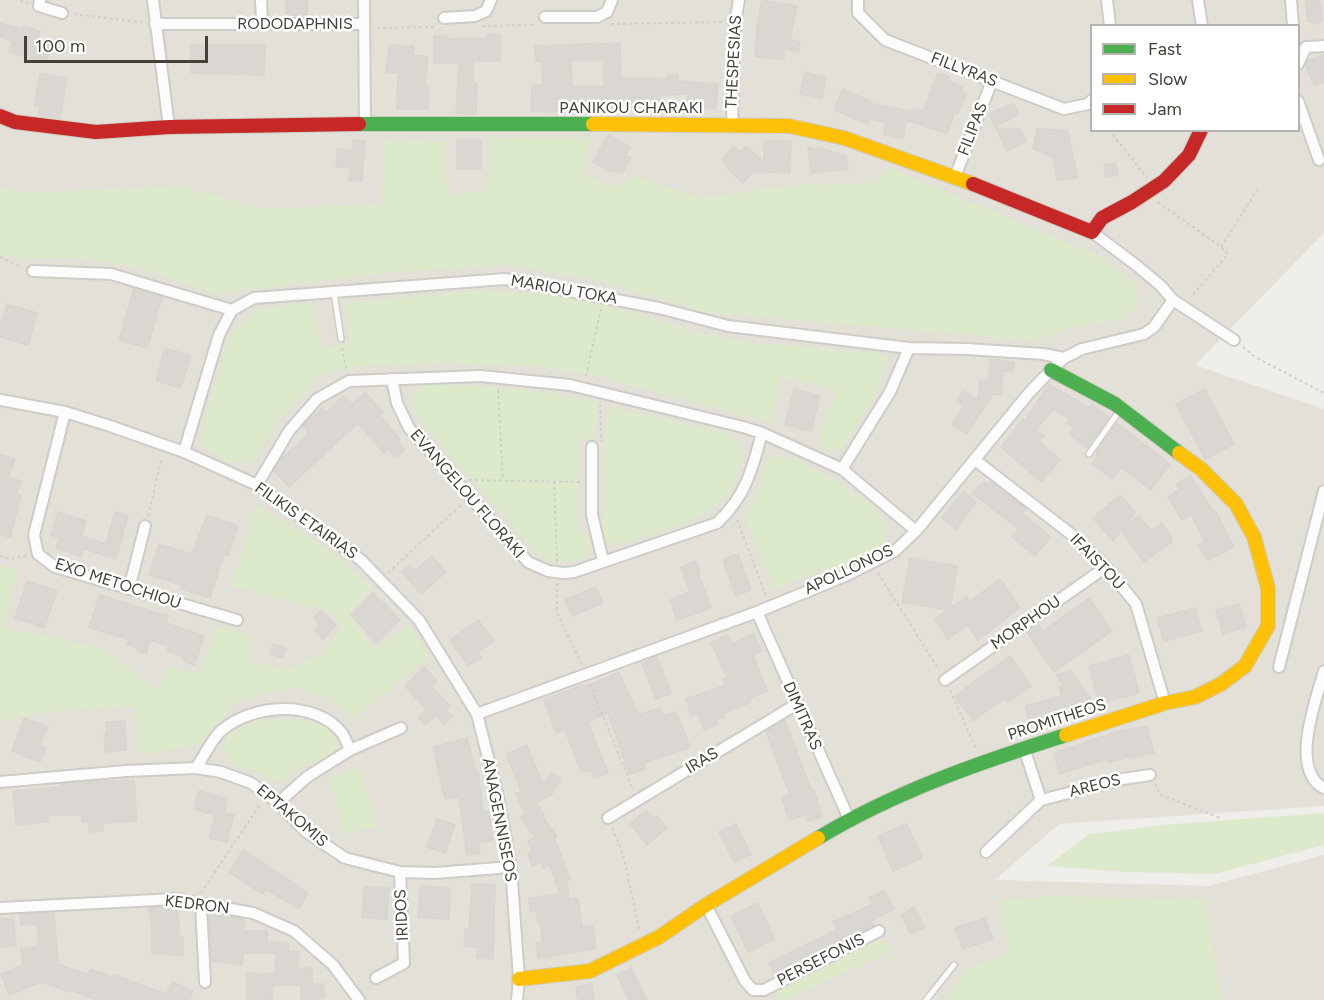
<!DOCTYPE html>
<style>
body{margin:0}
#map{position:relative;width:1324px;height:1000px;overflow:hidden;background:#f0eeea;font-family:Figtree,sans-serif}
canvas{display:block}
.legend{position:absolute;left:1090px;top:24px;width:210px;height:108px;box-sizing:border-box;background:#fff;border:2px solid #b5b3af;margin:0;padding:8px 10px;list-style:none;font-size:18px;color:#454037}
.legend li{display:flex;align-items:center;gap:12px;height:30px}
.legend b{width:30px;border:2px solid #b5b3af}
.scale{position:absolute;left:24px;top:36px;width:184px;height:27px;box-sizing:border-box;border:3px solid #454037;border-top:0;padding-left:8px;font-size:18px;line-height:21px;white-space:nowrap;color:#454037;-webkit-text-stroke:4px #fff;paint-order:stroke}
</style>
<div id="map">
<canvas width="1324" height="1000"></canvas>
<ul class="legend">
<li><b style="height:8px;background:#4caf50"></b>Fast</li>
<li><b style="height:8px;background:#ffc107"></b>Slow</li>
<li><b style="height:8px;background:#c62828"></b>Jam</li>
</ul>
<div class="scale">100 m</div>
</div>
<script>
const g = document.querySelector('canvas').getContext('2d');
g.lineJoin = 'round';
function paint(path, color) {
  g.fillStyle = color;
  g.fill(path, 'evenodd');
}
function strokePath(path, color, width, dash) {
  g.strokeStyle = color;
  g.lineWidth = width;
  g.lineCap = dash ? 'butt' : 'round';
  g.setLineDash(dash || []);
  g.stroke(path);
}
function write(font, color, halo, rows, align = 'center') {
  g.font = font + ' Figtree,sans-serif';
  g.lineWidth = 5;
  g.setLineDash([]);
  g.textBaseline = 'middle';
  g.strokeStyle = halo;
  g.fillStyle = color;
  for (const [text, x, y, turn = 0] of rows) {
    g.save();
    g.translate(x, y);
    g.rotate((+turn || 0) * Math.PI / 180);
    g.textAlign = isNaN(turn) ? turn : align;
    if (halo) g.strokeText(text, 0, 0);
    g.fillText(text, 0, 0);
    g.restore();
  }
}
const residential = new Path2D(`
 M0,0H1324V233L1195,365L1324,409V806L1059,824L995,880L1208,886L1324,855V1000H0ZM1092,26H1298V130H1092Z`);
const green = new Path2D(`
 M590,137L583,175L609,187L638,177L700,198L796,185L875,183L887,167L1101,257L1135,284L1138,305L1123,319L1064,329L1039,341L711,313L599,281L508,265L394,272L216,294L140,268L76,258H25L0,255V188L23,193L180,186L261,208L381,205L383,140L444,142L447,195L486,191L491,138Z
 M472,291L560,294L636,313L694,332L743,342L879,353L889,360L874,397L843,448L827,450L817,442L837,390L781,377L771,423L596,376L540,367L437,363L360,366L322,374L281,418L252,463L228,462L200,442L206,413L229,337L256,310L312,302L321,349L351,343L345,303Z
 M434,384C489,386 543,390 597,401L595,439H579L578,531L587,534C602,558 569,565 551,561C545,559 539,554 534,551L418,419C409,400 411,386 434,384Z
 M607,406L730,434L742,449C741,464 734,491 722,501C694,524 652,533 618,545L604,539L602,520Z
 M774,455L797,460L837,482L870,505L886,525L883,544L859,559L797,579L774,590L743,514L756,499L764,465Z
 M256,505L326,547L372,587L348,613L375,650L409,624L429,657L352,719L329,697L288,687L236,702L199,744L142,755L134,706L53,711L0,721V565L18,570L3,628L50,636L104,650L157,689L168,667L200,674L216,626L253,636L249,662L287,669L321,654L342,626L329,612L232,586Z
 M273,719H300L325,726L337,741C332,759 323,764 304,763L281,781L267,779L255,771L238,766L225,756L226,736L248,723Z
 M360,768L376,826L344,835L329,777Z
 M1324,813V845L1214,874L1126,872L1047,866L1089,834L1175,824Z
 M1048,896L1205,900L1221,1000H944L966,971L1009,952L999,901Z
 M880,937L891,951L785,1000H774L779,993L777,989Z`);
const building = new Path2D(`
 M286,0H308L307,16L286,15Z
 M762,0L797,6L790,40L800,42L798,52L784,49V59L755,57L757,28Z
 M1305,0H1319L1323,20L1316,24L1308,21Z
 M0,23L23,29L24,26L40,31L38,39L52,44L46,63L9,52L12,41L0,37Z
 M487,34H500V61H473V83H477L476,114L456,113L459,63H434V36H448V39L487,38Z
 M620,43L621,78L668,79V75H678V81L718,84L716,109L700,107L699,113L687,112L688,94L660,95V100H646V103H616V113L531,111L532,85H543L542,61L536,62L535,46ZM571,60H604V87L572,86Z
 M191,45H265L264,75L191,73Z
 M389,45L414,46L413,55L428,57L425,86H428V109H397L398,73L386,72Z
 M1324,55V82L1314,86L1306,65L1307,61Z
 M805,72L826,77L822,99L800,94Z
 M40,73L67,78L60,118L38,115L39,106H34Z
 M938,73L949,77L948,81L963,87L961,92L966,94L958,114L955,112L947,134L906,120L903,138L884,134L886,123L869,119L867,124L834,110L843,89L870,101L869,103L913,112L914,108L923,111Z
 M1014,103L1019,114L995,127L989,114Z
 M996,128L1020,129L1026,142L1007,151Z
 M1037,129L1067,130L1078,178L1057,180L1053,157L1033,149Z
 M608,135L630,147L626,155L631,158L623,172H611L593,162Z
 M353,140L365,141L362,181L349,180L350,168L336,167L338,149L352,150Z
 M457,140H481V169H457Z
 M764,141H791L790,173L753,172L743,183L727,168L729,166L722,160L734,146L741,152L746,146L764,162Z
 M808,147L817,150L818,147L846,156L848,169L811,173Z
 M1116,163L1118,175L1106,177L1104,165Z
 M134,289L162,297L147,348L119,340Z
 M7,304L37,313L28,345L0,337V327Z
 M165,348L191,356L181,388L156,381Z
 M991,359L1014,362L1013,372L1003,371L1001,395L993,394L966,434L952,424L964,406L956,401L963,391L978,400L980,380L988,381Z
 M1049,384L1089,408L1092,404L1109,417L1087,448L1069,434L1074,428L1067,423L1070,419L1053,409L1036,430L1044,436L1039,441L1060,460L1041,482L1001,447L1023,419L1025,421Z
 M794,389L820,396L811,431L785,425Z
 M1205,389L1234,444L1205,459L1176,404Z
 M365,392L383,412L380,416L400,439L398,441L405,450L395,457L389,449L384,453L358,423L289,487L274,471L281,459L309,433L303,426L322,408L326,413L344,396L352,404Z
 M1117,423L1170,464L1151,490L1121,467L1112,479L1092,464L1098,456L1095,454Z
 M0,454L15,459L8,477L21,481L16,494L21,496L10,537L0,535Z
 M1190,475L1213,511L1215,510L1234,547L1208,560L1198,545L1205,542L1191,514L1182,520L1168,497L1180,489L1177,484Z
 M983,483L994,484L1026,509L1022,513L1051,537L1035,556L1012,537L1019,529L972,493Z
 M963,492L976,502L956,529L942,518Z
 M1120,495L1135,512L1125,525L1139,516L1151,531L1162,523L1172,538V542L1144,562L1121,530L1113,541L1093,518Z
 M58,512L86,521L81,536L106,544L115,512L128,516L116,559L84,549L81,557L56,548L60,538L51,535Z
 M207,515L238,526L228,556L224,554L210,598L180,588L181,585L149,575L159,544L192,554Z
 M738,554L751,590L735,596L723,559Z
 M432,556L446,572L421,594L402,572L410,565L415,571Z
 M910,558L957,566L950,608L967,597L970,601L1000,579L1020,608L978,640L968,625L948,639L935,619L947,610L902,602Z
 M696,561L700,572L698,573L711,608L677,620L670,600L690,592L681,567Z
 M27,581L57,591L44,628L15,618Z
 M596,587L603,603L572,616L565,600Z
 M373,593L400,620L377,643L351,615Z
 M100,595L168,616L166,623L204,636L194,665L183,661L184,657L167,651L169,646L150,640L146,654L137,651L138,648L127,644L129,640L89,627Z
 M1089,598L1112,631L1054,672L1027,632L1038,624L1043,631Z
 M1239,604L1246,627L1223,634L1216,610Z
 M1195,608L1202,631L1164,641L1157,618Z
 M321,610L336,625L323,639L314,630L320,625L313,618Z
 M478,620L494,641L478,652L481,658L468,665L450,640Z
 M753,634L762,651L753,655L767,691L750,698L751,702L723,713L724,717L716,719L718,725L704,730L698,713L691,715L686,699L726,685L723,679L727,677L711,643L727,635L732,644Z
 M273,644L286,648L283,658L270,654Z
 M1129,655L1139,693L1099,704L1089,666Z
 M1010,656L1031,686L1008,702L1005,698L973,721L955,696Z
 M657,657L671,693L656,699L642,663Z
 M424,667L437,681L431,686L450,706L446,710L453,716L444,724L436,715L425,725L418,717L426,709L405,686Z
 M1071,671L1095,705L1030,724L1025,706L1062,696L1059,687L1064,686L1057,675Z
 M619,672L638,715L660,708L664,716L676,712L690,747L644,763L646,769L629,774L608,713L588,722L608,773L594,778L591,770L581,772L565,730L556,733L544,700L583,685L584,687Z
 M24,718L48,727L40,745L46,748L40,762L12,751Z
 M785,720L811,790H814L822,817L808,821L806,815L789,820L782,797L790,795L766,732Z
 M125,721L126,750L105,752L104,734H107L106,722Z
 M1147,726L1154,753L1132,758L1131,756L1108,763L1107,759L1060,774L1054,753L1116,732Z
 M467,738L475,770H478L483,812L488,811L493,840L479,842L480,853L467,855L459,797L445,799L433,747Z
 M527,745L543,785L551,772L561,779L551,795L536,803L544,814L542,816L557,836L554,837L570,879L567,880L569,899L578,898L582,927L592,925L596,948L538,959L536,943L543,942L540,921H538L536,911H530L529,898L560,894L550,865L543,868L541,863L532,866L528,854L532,852L528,841L536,838L520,818L525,813L516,794L521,791L506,754Z
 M134,780L137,821L102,823L103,831L89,832V822H82L81,815H48L49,822L16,825L13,791L60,787V784L81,782Z
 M199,791L227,799L224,813L234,815L227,842L209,838L215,815L194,809Z
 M646,810L653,819L657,816L667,828L647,845L630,824Z
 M437,819L455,825L445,853L427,847Z
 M736,824L751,854L734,862L719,832Z
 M907,824L922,858L893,871L878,836Z
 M243,850L308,893L299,909L266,889L262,894L229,872Z
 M472,884L495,885L493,959L477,958L478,947L464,946L465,929H469Z
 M420,886L450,888L449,919L418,918Z
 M364,887L389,888L387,919L362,918Z
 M884,890L894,909L871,921L873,926L775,976L769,963L837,930L833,922L873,904L869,898Z
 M758,903L774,939L748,952L731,916Z
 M178,907L179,937H183V955L152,954V934L149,908Z
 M914,907L925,927L911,934L901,915Z
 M54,913L58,964L88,975L90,969L113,977L114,975L166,994L172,982L193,991L189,1000H96L71,990L70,992L41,982L9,995L1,974L23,965L21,949L39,946L37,924L21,925L20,914Z
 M209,914L244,919V931H268L267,942L288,943V951L299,952L298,968H312V984H324V998L301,1000V985H272V1000H247V973L275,974L276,953H244L242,965L211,961Z
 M13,918L16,946L0,947V919Z
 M985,918L993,939L963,949L955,928Z
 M631,968L647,1000H629L617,975Z
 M592,984L594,1000H578L576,987Z`);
const path = new Path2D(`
 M20,0L28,3
 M74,14L146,23
 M611,24L725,22
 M482,26L536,25
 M377,28L437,27
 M1109,130L1147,178
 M1158,202L1221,247L1228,254L1191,297
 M1221,247L1259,187
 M0,257L22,267
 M1243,347L1255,357L1324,393
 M342,348L347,372
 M586,376L601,309
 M498,390L503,480
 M600,404L601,441
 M469,480L580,482
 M554,481L557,562
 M148,516L162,457
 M737,520L766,596
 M0,556L10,559L26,556
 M388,573L461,505
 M878,573L939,670
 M557,583V613L582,665
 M590,684L633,790
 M950,690L977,751
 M1155,784L1161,795L1220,818
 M612,828L623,854L640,932
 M201,893L261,803`);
const lane = new Path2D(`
 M334,292L341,339
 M1089,454L1120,410
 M926,1000L954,965`);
const street = new Path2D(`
 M40,0L39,6L62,13
 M153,0L169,127
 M261,0L262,23
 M364,0L365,124
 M858,0V13L885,40L1064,109L1088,104L1092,100
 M1107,0L1110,26
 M1198,0L1202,26
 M1291,0L1293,26
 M545,17H597L607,12L612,0
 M444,18L475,16L486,11L491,0
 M155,24H364
 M1306,47L1324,46
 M1298,64L1306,47
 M1298,101L1319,160
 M732,124L735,22L739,0
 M955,177L992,81
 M1092,232L1136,265L1161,286L1173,300L1234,340
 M33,271L111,274L232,310L254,298L505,279L659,308L728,326L909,348L967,349L1043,354L1064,358
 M392,379L397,403L409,428L528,562L548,571L563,573L574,572L717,523C746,496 752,470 762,433
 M0,400L65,412L110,426L184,452L257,485L361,560L419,620L477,714L498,797L511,867L519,979L517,1000
 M65,412L34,535L38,554L55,567L237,620
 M592,447V515L603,561
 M184,452L219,335L232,310
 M975,460L1076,538L1106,567L1136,604L1165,703
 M842,469L890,392L909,348
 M257,485L289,431L317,399L349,381L481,376L570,385L743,427L762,433L842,469L916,531
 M129,589L145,526
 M757,612L849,819
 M1279,667L1324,491
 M1324,671C1316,700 1289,770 1324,788
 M945,680L1106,567
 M477,714L757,612L845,576L895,551L916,531L1029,393L1051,370L1064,358L1082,349L1144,334L1154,327L1173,300
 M1024,748L1041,800
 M196,768C203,758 213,737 222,730C253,704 314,699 342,733C345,738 348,745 350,750
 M0,782L126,771L196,768L221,772L251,783L278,803L305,831L345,858L400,872L435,873L511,867
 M278,803L307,777L350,750L401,728
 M608,818L797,704
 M986,852L1041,800L1123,779L1150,775
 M201,905L205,982
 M706,905L745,981L753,990H764L879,931
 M0,908L175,899L253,913L294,931L333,965L359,1000
 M376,978L404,963L400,872`);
const fast = new Path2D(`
 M359,124H593
 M1051,370L1115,404L1179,453
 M818,838C896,791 981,762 1066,735`);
const slow = new Path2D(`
 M593,124L789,126L844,138L973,184
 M1066,735L1165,703L1195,697L1221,684L1245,666L1268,626V588L1254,537L1236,504L1201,469L1179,453
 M519,979L590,971L659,937L706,905L818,838`);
const jam = new Path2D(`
 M0,116L15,122L96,132L169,127L359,124
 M973,184L1092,232L1102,218L1132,202L1164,181L1189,155L1201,130`);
const streetNames = [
 ["RODODAPHNIS",295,24],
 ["THESPESIAS",734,62,-87],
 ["FILLYRAS",964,70,21],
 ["PANIKOU CHARAKI",631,108],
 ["FILIPAS",973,129,-69],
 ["MARIOU TOKA",564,290,10],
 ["EVANGELOU FLORAKI",467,494,49],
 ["FILIKIS ETAIRIAS",306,521,35],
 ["IFAISTOU",1097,562,46],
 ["APOLLONOS",849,570,-25],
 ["EXO METOCHIOU",118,584,18],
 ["MORPHOU",1026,623,-35],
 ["DIMITRAS",802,716,66],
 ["PROMITHEOS",1057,720,-18],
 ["IRAS",702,761,-31],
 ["AREOS",1095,786,-14],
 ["EPTAKOMIS",292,816,40],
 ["ANAGENNISEOS",499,820,79],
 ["KEDRON",197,905,7],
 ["IRIDOS",402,915,-93],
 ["PERSEFONIS",821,960,-27]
];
paint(residential, '#e3e0d8');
paint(green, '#dde9cb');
paint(building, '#dad7d2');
strokePath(building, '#d8d5d0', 1.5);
strokePath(lane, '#ceccc7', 8);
strokePath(street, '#ceccc7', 14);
strokePath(fast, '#cecbc1', 16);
strokePath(slow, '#cecbc1', 16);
strokePath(jam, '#cecbc1', 16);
strokePath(path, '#d0cecb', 2, [3, 3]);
strokePath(lane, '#fdfcfc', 5);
strokePath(street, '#fdfcfc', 10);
strokePath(fast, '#4caf50', 14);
strokePath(slow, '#ffc107', 14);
strokePath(jam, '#c62828', 14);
write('16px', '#454037', '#fff', streetNames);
</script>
